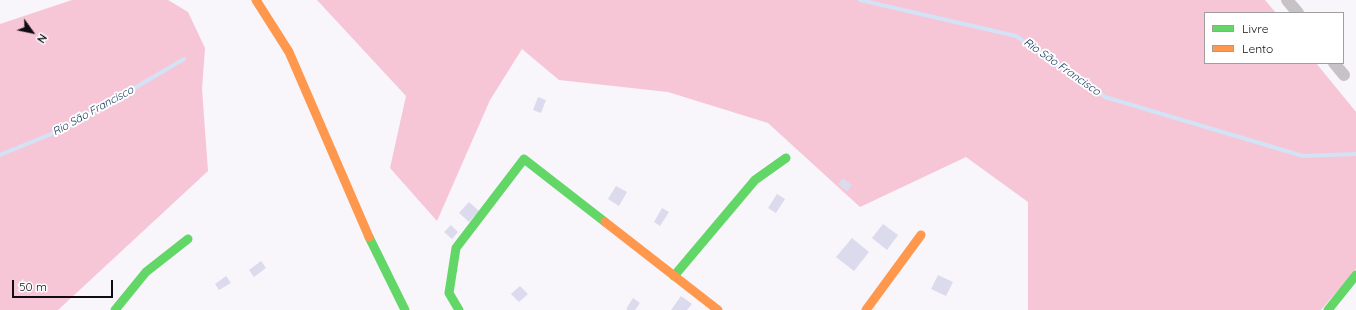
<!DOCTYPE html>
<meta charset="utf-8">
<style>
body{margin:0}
#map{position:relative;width:1356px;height:310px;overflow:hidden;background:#f8f5fb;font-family:Quicksand,sans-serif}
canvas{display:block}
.legend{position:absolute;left:1204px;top:12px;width:140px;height:52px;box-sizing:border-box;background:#fff;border:1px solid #9f9ea1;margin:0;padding:5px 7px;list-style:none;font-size:12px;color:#100c14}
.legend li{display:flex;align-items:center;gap:8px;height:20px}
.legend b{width:20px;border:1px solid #9f9ea1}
.north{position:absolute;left:12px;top:12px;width:40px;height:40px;-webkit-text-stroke:3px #fff;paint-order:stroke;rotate:123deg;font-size:11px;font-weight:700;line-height:16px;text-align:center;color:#100c14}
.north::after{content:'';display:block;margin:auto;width:14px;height:18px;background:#100c14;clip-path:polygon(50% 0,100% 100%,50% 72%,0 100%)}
.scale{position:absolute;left:12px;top:280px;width:101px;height:18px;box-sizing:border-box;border:2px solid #100c14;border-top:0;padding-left:5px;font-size:12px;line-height:14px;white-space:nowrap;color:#100c14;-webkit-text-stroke:3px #fff;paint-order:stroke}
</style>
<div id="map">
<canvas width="1356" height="310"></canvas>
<ul class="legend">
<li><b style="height:5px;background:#63d668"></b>Livre</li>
<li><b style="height:5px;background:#ff974d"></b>Lento</li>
</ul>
<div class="north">N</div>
<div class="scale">50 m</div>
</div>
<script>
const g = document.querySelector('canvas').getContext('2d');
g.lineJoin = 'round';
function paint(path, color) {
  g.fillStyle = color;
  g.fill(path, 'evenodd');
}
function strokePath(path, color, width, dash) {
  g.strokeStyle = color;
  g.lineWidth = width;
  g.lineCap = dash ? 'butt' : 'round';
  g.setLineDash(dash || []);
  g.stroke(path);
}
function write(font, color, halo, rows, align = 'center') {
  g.font = font + ' Quicksand,sans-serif';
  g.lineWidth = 4;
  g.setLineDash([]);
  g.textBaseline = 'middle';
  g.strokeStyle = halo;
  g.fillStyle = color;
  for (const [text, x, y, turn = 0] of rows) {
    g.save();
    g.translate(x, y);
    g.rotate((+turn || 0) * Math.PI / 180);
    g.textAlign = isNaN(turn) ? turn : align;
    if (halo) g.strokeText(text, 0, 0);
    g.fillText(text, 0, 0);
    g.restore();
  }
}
const forest = new Path2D(`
 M72,0H168L188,12L205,48L202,89L208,171L58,310H0V24Z
 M317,0H1265L1276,13H1205V63H1316L1356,112V269L1321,310H1028V202L966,157L860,207L768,123L668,92L559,80L522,49L490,100L437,221L390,168L406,96Z`);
const stream = new Path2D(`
 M860,0L1016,36L1105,97L1303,156L1356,154
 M0,155L66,128L184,59`);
const building = new Path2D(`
 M538,97L546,100L541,113L533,110Z
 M843,178L852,185L847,192L838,184Z
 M616,186L627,192L619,206L608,199Z
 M777,194L785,199L776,213L768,208Z
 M469,202L479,211L469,222L459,213Z
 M662,208L669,212L660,226L654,222Z
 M883,224L898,235L887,250L872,238Z
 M451,225L458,232L452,239L444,232Z
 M852,238L869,252L854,271L836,257Z
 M261,261L266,268L254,277L249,270Z
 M938,275L953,282L946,296L931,289Z
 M226,276L231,283L219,290L215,284Z
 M520,286L528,294L519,302L511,294Z
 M681,296L692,304L687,310H671Z
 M633,298L640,303L635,310H628L626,309Z`);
const street = new Path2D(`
 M1287,0L1298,13
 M1334,63L1344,75`);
const fast = new Path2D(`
 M369,237L405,310
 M674,276L755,180L786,158
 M115,310L146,272L188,239
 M459,310L449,293L456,248L524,159L605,222
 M1328,310L1356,275`);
const slow = new Path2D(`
 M256,0L289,52L369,237
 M605,222L718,310
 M866,310L921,235`);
const waterNames = [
 ["Rio São Francisco",1062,67,35],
 ["Rio São Francisco",93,111,-29]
];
paint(forest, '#f6c5d6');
strokePath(stream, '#d4e2f6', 4);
paint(building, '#dcdbed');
strokePath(street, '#c6c2c5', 12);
strokePath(fast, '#63d668', 9);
strokePath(slow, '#ff974d', 9);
write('italic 11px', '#10345d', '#fff', waterNames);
</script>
